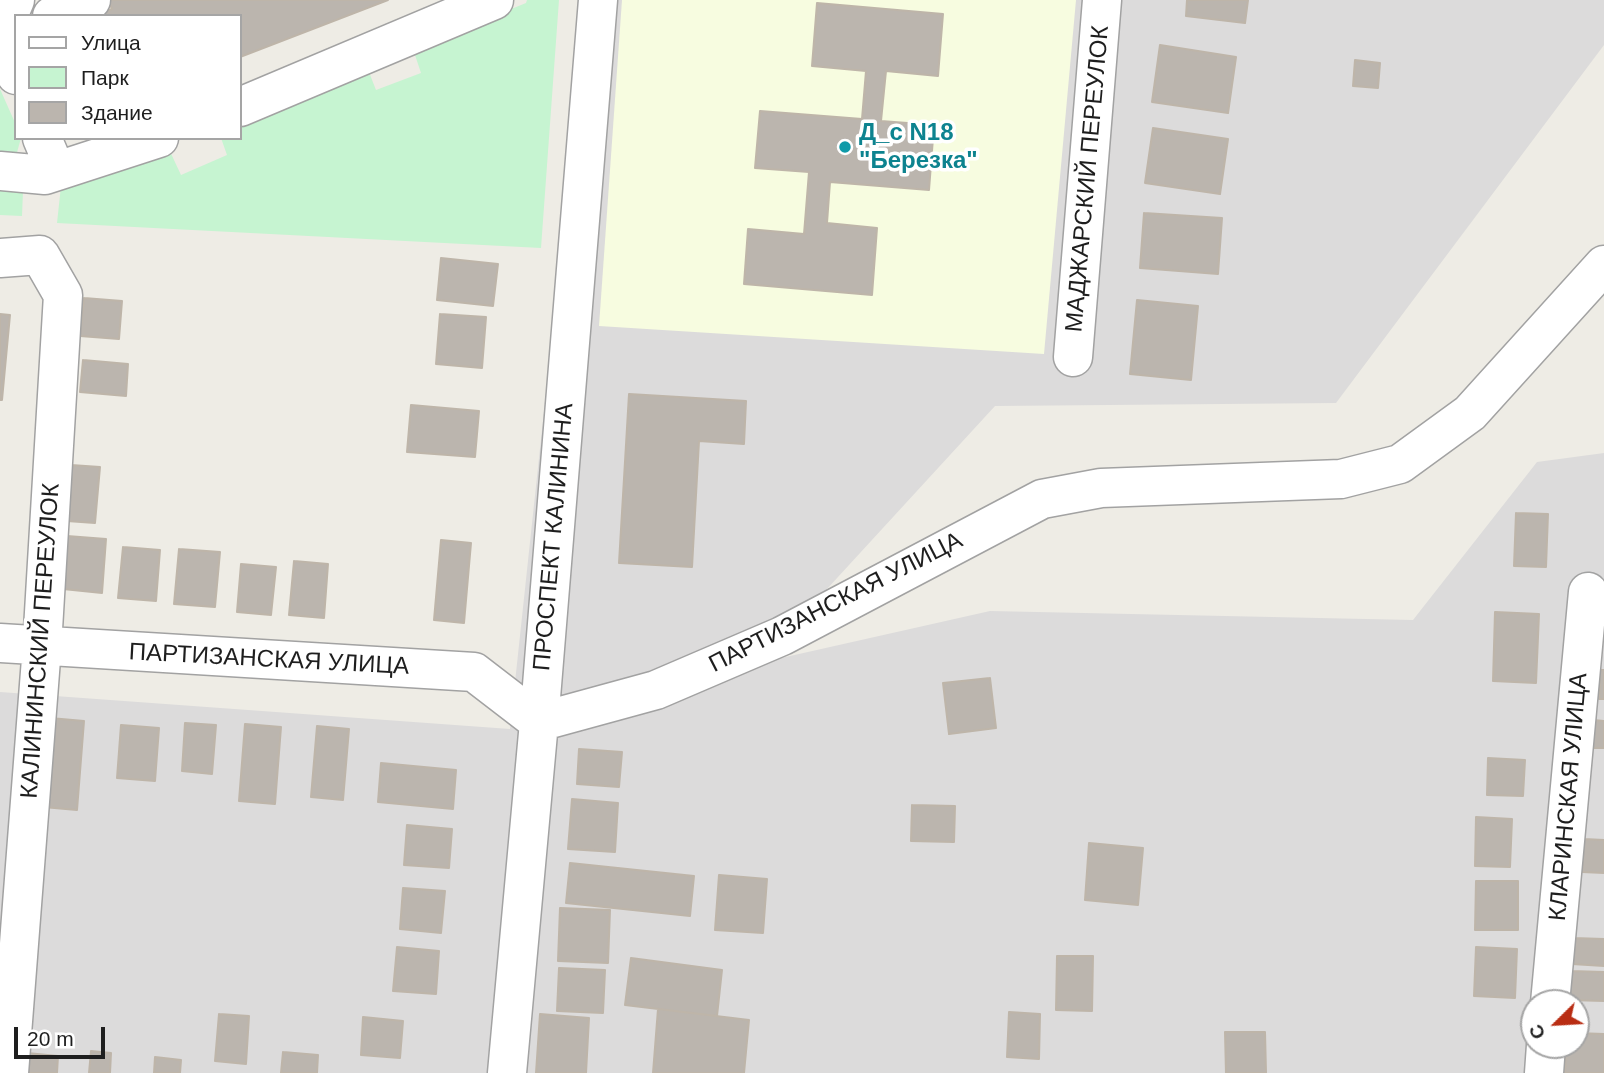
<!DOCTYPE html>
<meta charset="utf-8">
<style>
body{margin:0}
#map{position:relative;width:1604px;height:1073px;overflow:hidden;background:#eeece5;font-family:Helvetica,sans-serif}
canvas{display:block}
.legend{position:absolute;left:14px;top:14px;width:228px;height:126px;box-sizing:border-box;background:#fff;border:2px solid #a5a5a5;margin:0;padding:9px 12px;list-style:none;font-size:21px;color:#1e1e1e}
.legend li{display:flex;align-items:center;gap:14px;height:35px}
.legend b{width:35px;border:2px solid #a5a5a5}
.north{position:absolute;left:1520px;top:989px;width:70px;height:70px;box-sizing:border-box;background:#fff;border:2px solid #a5a5a5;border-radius:50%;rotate:246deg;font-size:19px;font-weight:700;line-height:28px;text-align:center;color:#1e1e1e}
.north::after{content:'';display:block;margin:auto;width:24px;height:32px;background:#b92d13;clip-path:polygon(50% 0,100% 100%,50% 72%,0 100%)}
.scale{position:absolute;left:14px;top:1027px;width:91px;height:32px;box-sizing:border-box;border:4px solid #1e1e1e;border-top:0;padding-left:9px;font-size:21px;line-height:24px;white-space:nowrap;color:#1e1e1e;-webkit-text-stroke:5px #fff;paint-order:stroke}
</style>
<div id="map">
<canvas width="1604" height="1073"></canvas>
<ul class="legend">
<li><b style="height:9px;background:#fff"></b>Улица</li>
<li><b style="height:19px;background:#c6f4d1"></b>Парк</li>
<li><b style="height:19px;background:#bbb5ae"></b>Здание</li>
</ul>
<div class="north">С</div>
<div class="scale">20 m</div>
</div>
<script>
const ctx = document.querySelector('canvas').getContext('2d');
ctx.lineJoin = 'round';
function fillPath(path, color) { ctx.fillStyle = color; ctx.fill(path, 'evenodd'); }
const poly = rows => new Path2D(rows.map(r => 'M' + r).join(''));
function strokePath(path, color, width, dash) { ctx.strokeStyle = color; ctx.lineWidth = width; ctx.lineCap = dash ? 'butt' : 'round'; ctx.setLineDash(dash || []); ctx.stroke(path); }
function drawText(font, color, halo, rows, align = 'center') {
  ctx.font = font + ' Helvetica,sans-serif'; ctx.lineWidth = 7; ctx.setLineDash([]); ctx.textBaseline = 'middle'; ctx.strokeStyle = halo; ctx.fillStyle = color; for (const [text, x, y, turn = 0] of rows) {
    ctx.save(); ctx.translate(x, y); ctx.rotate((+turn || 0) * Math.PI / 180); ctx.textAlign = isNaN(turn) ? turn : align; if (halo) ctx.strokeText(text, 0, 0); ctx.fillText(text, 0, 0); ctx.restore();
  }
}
const residential = poly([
 [588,0,1604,0,1604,45,1336,403,995,406,759,663,990,611,1413,620,1537,462,1604,453,1604,1073,0,1073,0,692,510,729],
 [1534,1003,1576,1003,1576,1045,1534,1045]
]);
const education = poly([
 [622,0,1076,0,1044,354,599,326]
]);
const park = poly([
 [527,0,559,0,541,248,57,223,61,186,167,145,181,175,227,155,221,138,240,138,240,118,367,67,376,90,421,73,413,49,526,3],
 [0,89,16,125,16,138,21,138,16,156,0,162],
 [0,189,23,191,22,216,0,215]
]);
const building = poly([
 [108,0,388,0,240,57,240,16,94,16,112,9,108,0],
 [1187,0,1248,0,1245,23,1186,16,1187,0],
 [817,3,943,14,938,76,886,71,881,121,934,125,929,190,830,182,827,223,877,228,872,295,744,284,748,229,804,234,809,172,755,168,760,111,862,119,866,71,812,66,817,3],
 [1160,45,1236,57,1228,113,1152,102,1160,45],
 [1355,60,1380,63,1378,88,1353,86,1355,60],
 [1153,128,1228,139,1220,194,1145,183,1153,128],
 [1144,213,1222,218,1218,274,1140,268,1144,213],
 [441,258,498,264,493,306,437,300,441,258],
 [84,298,122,301,119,339,80,336,84,298],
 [1137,300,1198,306,1191,380,1130,374,1137,300],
 [0,314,10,315,2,400,0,400,0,314],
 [440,314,486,317,482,368,436,364,440,314],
 [83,360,128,364,126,396,80,392,83,360],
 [629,394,746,401,744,444,699,441,692,567,619,563,629,394],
 [411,405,479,411,475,457,407,452,411,405],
 [71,465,100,467,95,523,67,521,71,465],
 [1516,513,1548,514,1546,567,1514,566,1516,513],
 [67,536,106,539,102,593,63,589,67,536],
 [441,540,471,543,464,623,434,620,441,540],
 [123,547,160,550,156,601,118,598,123,547],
 [179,549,220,552,215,607,174,604,179,549],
 [294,561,328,564,324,618,289,615,294,561],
 [241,564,276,567,271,615,237,612,241,564],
 [1495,612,1539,614,1536,683,1493,681,1495,612],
 [1600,670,1604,670,1604,699,1599,699,1600,670],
 [990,678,996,728,949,734,943,683,990,678],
 [50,718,84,721,77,810,43,807,50,718],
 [1593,720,1604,721,1604,748,1592,748,1593,720],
 [185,723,216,725,212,774,182,771,185,723],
 [245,724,281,727,275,804,239,801,245,724],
 [121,725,159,728,155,781,117,778,121,725],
 [317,726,349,729,343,800,311,797,317,726],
 [579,749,622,752,619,787,577,784,579,749],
 [1488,758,1525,760,1523,796,1487,795,1488,758],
 [381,763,456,770,453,809,378,802,381,763],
 [572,799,618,803,615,852,568,849,572,799],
 [912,805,955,806,954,842,911,841,912,805],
 [1476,817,1512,819,1510,867,1475,866,1476,817],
 [407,825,452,829,449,868,404,865,407,825],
 [1584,839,1604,840,1604,873,1582,872,1584,839],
 [1089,843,1143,848,1138,905,1085,900,1089,843],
 [570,863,694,876,690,916,566,903,570,863],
 [719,875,767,879,763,933,715,930,719,875],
 [1476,881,1518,881,1518,930,1475,930,1476,881],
 [403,888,445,891,441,933,400,929,403,888],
 [560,908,610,910,608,963,558,961,560,908],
 [1573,938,1604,939,1604,966,1572,964,1573,938],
 [397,947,439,951,436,994,393,991,397,947],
 [1476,947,1517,949,1515,998,1474,996,1476,947],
 [1057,956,1093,956,1092,1011,1056,1010,1057,956],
 [631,958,722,970,717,1016,625,1005,631,958],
 [559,968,605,970,603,1013,557,1011,559,968],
 [1570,971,1604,972,1604,1001,1569,1000,1570,971],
 [658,1009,749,1020,744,1073,653,1073,658,1009],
 [1009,1012,1040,1014,1039,1059,1007,1057,1009,1012],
 [219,1014,249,1016,246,1064,215,1061,219,1014],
 [540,1014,589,1018,586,1073,536,1073,540,1014],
 [363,1017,403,1021,400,1058,361,1055,363,1017],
 [1225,1032,1265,1032,1266,1073,1226,1073,1225,1032],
 [1576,1033,1604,1034,1604,1073,1565,1073,1566,1045,1576,1045,1576,1033],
 [91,1051,111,1053,110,1073,89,1073,91,1051],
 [283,1052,318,1055,317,1073,281,1073,283,1052],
 [27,1053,58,1056,57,1073,25,1073,27,1053],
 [155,1057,181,1060,180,1073,154,1073,155,1057]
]);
const minor = poly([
 [52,16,91,0],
 [0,35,15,0],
 [0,38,16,75],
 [240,107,494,0],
 [42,138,56,171],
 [0,171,45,175,159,138],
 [0,258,40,255,63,295,42,646,9,1073],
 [1073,357,1102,0],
 [0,643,474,672,539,722,656,690,782,636,1042,499,1101,488,1341,479,1400,464,1470,413,1604,265],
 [1550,1003,1588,592],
 [507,1073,539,722,598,0],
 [1544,1073,1546,1045]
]);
const markers = [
 [845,147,7,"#0f9aa8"]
];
const cultureNames = [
 ["Д_с N18",859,133],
 ["\"Березка\"",859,161]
];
const streetNames = [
 ["МАДЖАРСКИЙ ПЕРЕУЛОК",1088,179,-85],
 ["ПРОСПЕКТ КАЛИНИНА",554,537,-85],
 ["ПАРТИЗАНСКАЯ УЛИЦА",836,603,-27],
 ["КАЛИНИНСКИЙ ПЕРЕУЛОК",41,641,-86],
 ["ПАРТИЗАНСКАЯ УЛИЦА",269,660,3],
 ["КЛАРИНСКАЯ УЛИЦА",1569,797,-85]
];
fillPath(residential, '#dcdbdb');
fillPath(education, '#f7fce0');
fillPath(park, '#c6f4d1');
fillPath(building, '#bbb5ae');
strokePath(building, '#beb5a9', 2);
strokePath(minor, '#a2a2a2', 41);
strokePath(minor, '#fff', 38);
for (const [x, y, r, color] of markers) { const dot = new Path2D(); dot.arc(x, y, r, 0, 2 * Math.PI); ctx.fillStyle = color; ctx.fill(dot); strokePath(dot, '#fff', 2.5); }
drawText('bold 24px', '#0d838f', '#fff', cultureNames, 'left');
drawText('24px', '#1e1e1e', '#fff', streetNames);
</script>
